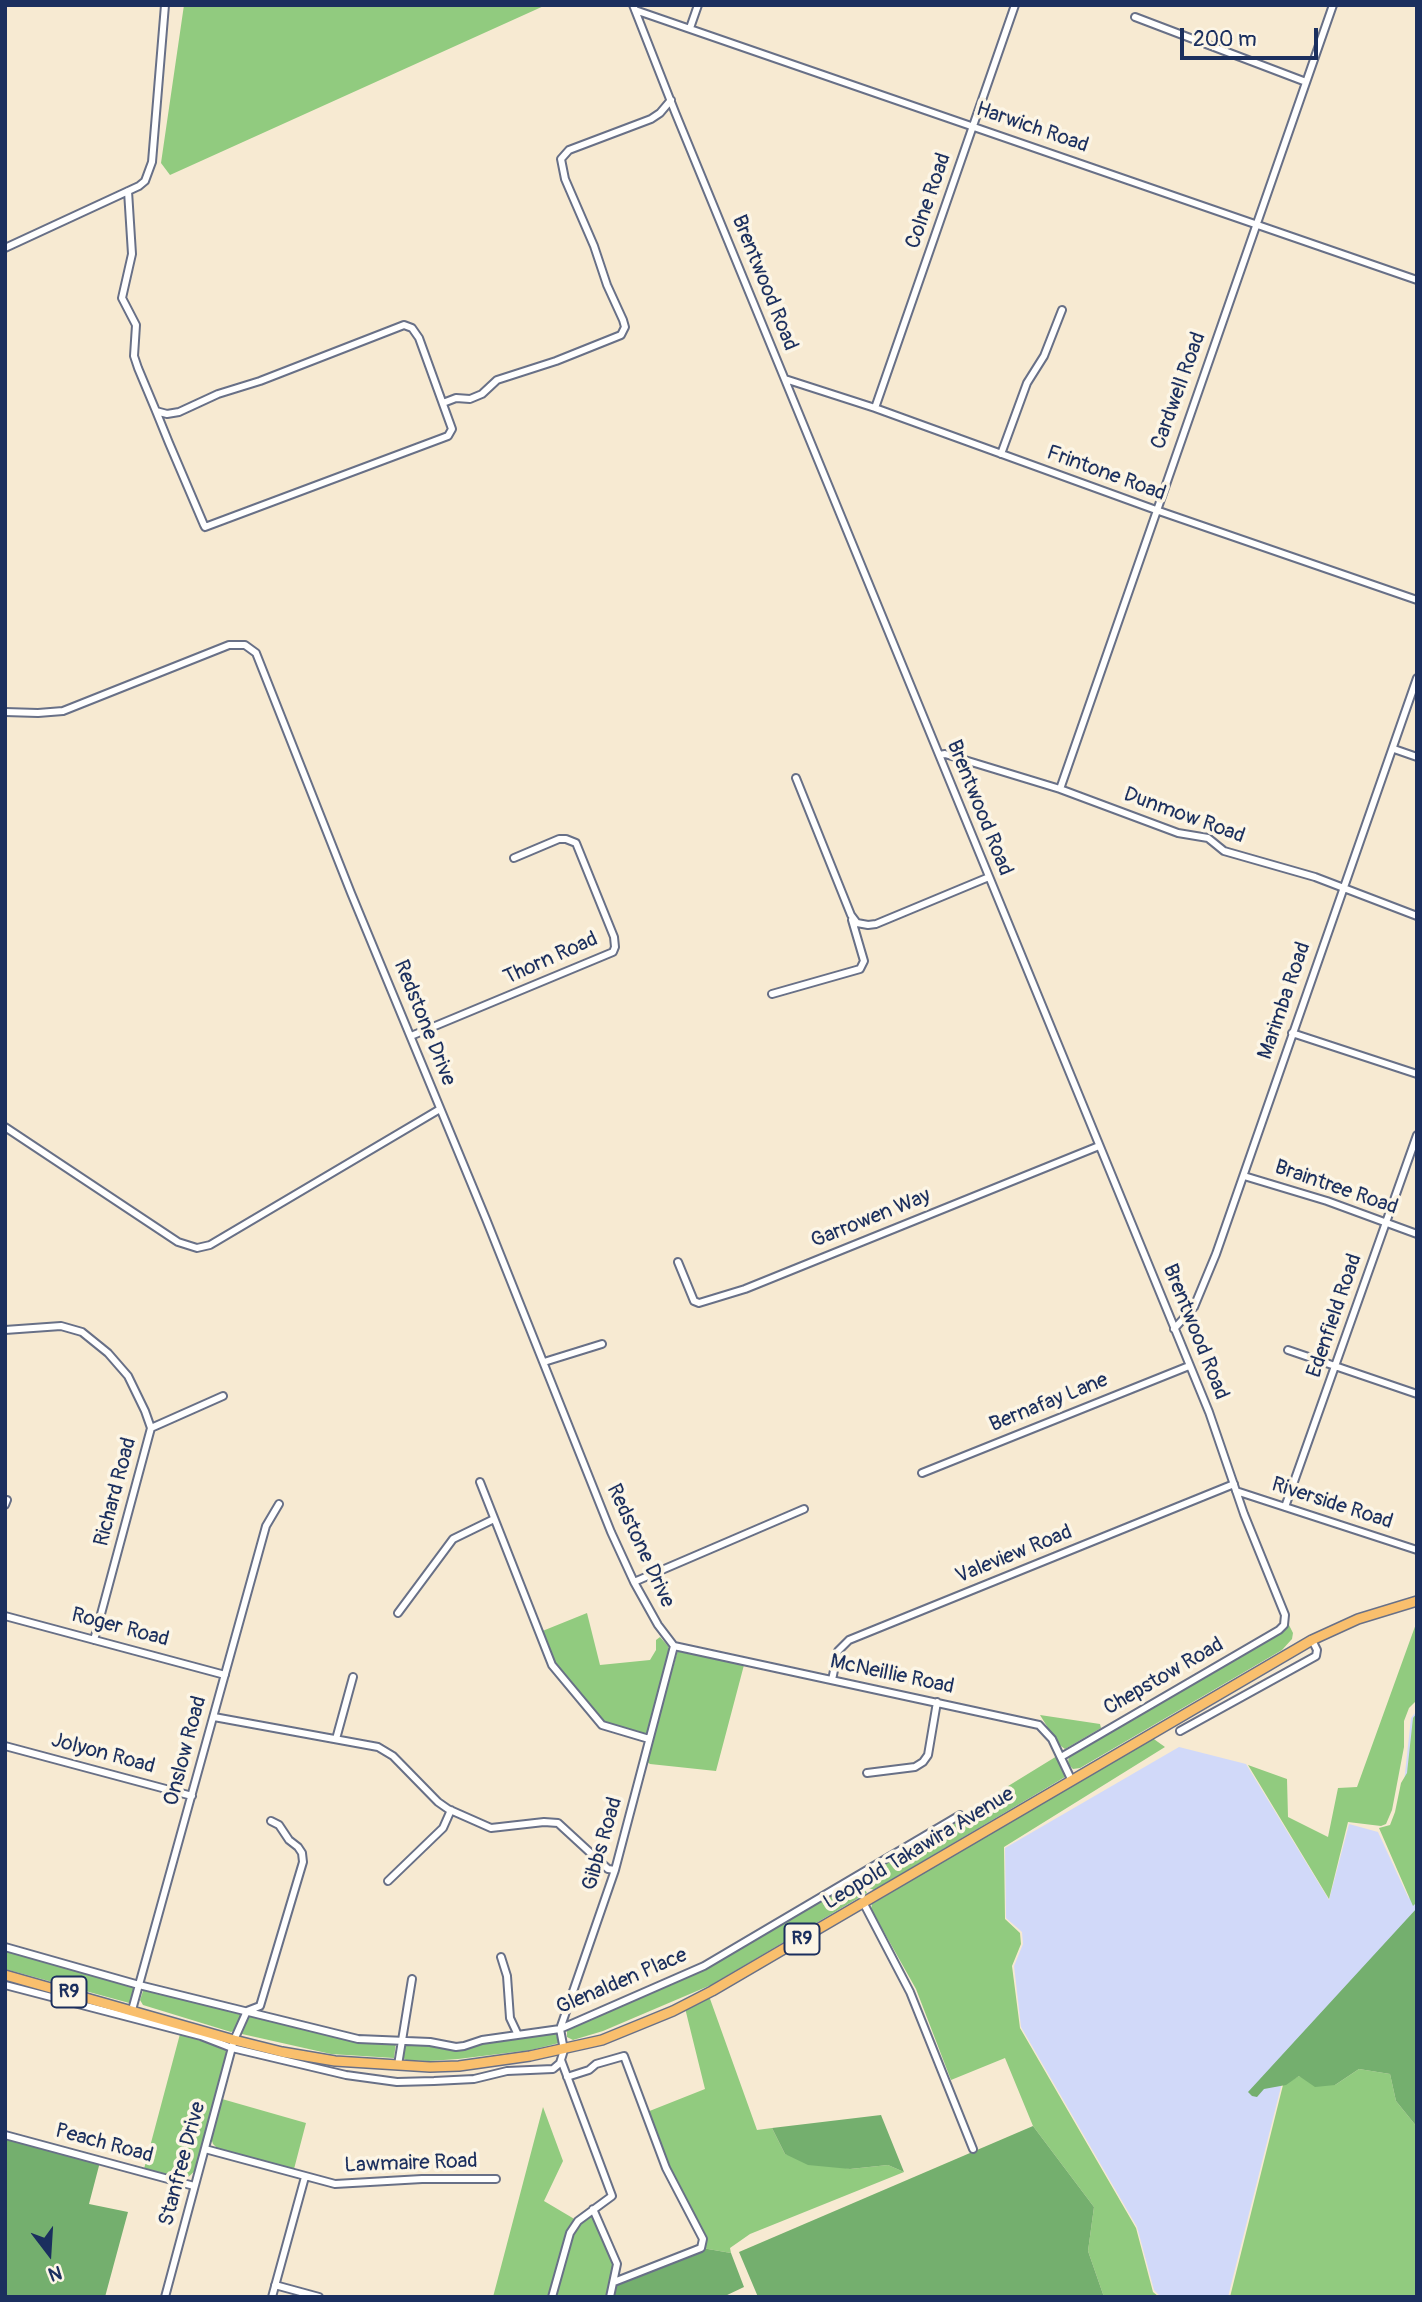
<!DOCTYPE html>
<style>
body{margin:0}
#map{position:relative;width:1422px;height:2302px;overflow:hidden;background:#f7ead2;font-family:Pangolin,sans-serif}
canvas{display:block}
.frame{position:absolute;inset:0;border:7px solid #1b2f5e;pointer-events:none}
.north{position:absolute;left:14px;top:2218px;width:70px;height:70px;-webkit-text-stroke:5px #fcf5e5;paint-order:stroke;rotate:163deg;font-size:19px;font-weight:700;line-height:28px;text-align:center;color:#1b2f5e}
.north::after{content:'';display:block;margin:auto;width:24px;height:32px;background:#1b2f5e;clip-path:polygon(50% 0,100% 100%,50% 72%,0 100%)}
.scale{position:absolute;left:1180px;top:28px;width:138px;height:32px;box-sizing:border-box;border:4px solid #1b2f5e;border-top:0;padding-left:9px;font-size:21px;line-height:24px;white-space:nowrap;color:#1b2f5e;-webkit-text-stroke:5px #fcf5e5;paint-order:stroke}
</style>
<div id="map">
<canvas width="1422" height="2302"></canvas>
<div class="frame"></div>
<div class="north">N</div>
<div class="scale">200 m</div>
</div>
<script>
const ctx = document.querySelector('canvas').getContext('2d');
ctx.lineJoin = 'round';
function fillPath(path, color) { ctx.fillStyle = color; ctx.fill(path, 'evenodd'); }
const poly = rows => new Path2D(rows.map(r => 'M' + r).join(''));
function strokePath(path, color, width, dash) { ctx.strokeStyle = color; ctx.lineWidth = width; ctx.lineCap = dash ? 'butt' : 'round'; ctx.setLineDash(dash || []); ctx.stroke(path); }
function drawText(font, color, halo, rows, align = 'center') {
  ctx.font = font + ' Pangolin,sans-serif'; ctx.lineWidth = 7; ctx.setLineDash([]); ctx.textBaseline = 'middle'; ctx.strokeStyle = halo; ctx.fillStyle = color; for (const [text, x, y, turn = 0] of rows) {
    ctx.save(); ctx.translate(x, y); ctx.rotate((+turn || 0) * Math.PI / 180); ctx.textAlign = isNaN(turn) ? turn : align; if (halo) ctx.strokeText(text, 0, 0); ctx.fillText(text, 0, 0); ctx.restore();
  }
}
const built = poly([
 [1417,1711,1417,2031,1283,2079,1228,2297,1161,2297,1154,2290,1137,2227,1021,2027,1014,1966,1023,1944,1022,1932,1006,1918,1005,1848,1179,1747,1246,1764,1329,1900,1349,1824,1378,1832,1409,1899,1402,1801,1411,1718]
]);
const green = poly([
 [184,5,546,5,170,175,161,163],
 [587,1613,600,1665,650,1660,656,1650,656,1640,660,1637,668,1646,670,1652,648,1733,644,1735,606,1726,599,1720,551,1656,540,1632],
 [1287,1621,1293,1633,1292,1639,1282,1650,1080,1768,1073,1769,1068,1764,1069,1753,1281,1631],
 [1417,1621,1417,1700,1409,1708,1404,1721,1404,1747,1392,1810,1386,1824,1381,1826,1348,1822,1329,1899,1248,1765,1287,1779,1288,1817,1328,1837,1338,1788,1357,1787],
 [678,1650,744,1665,716,1771,650,1764,646,1761],
 [1417,1713,1417,1902,1413,1906,1379,1828,1390,1825,1395,1812,1401,1783,1407,1773,1413,1718],
 [1040,1715,1100,1724,1101,1728,1065,1749,1058,1744],
 [1151,1737,1165,1747,1004,1847,1005,1919,1020,1933,1021,1944,1012,1966,1020,2028,1136,2228,1153,2292,1159,2297,1104,2297,1088,2251,1094,2207,1033,2126,1005,2058,951,2080,916,1989,871,1909,872,1904],
 [1057,1756,1066,1772,1065,1777,874,1890,869,1888,864,1880,865,1874],
 [856,1880,860,1881,867,1893,711,1985,603,2031,573,2040,567,2037,567,2028,705,1967],
 [5,1949,138,1986,133,2004,5,1969],
 [144,1988,243,2012,236,2030,231,2032,143,2005,140,2000],
 [709,1996,757,2130,772,2128,785,2154,850,2169,888,2165,904,2172,750,2234,730,2248,731,2253,702,2248,706,2243,705,2238,668,2167,647,2112,705,2089,685,2008],
 [250,2013,357,2040,396,2042,394,2058,331,2054,242,2034,241,2029],
 [555,2032,559,2043,531,2050,458,2059,429,2061,406,2060,403,2058,405,2042,473,2044],
 [180,2034,226,2049,228,2053,196,2170,186,2179,144,2169],
 [1359,2069,1390,2074,1396,2101,1417,2127,1417,2297,1230,2297,1283,2085,1299,2076,1335,2085],
 [222,2099,306,2123,294,2169,217,2148,213,2144,211,2138],
 [543,2107,563,2161,544,2201,576,2220,550,2297,493,2297],
 [592,2212,615,2264,608,2297,554,2297,572,2234,579,2222]
]);
const forest = poly([
 [1417,1908,1417,2127,1396,2101,1390,2074,1359,2069,1335,2085,1315,2087,1299,2076,1286,2085,1264,2089,1257,2097,1252,2096,1248,2092],
 [881,2115,904,2172,888,2165,850,2169,808,2165,785,2154,772,2128],
 [1033,2126,1094,2207,1088,2251,1104,2297,758,2297,739,2252],
 [5,2137,100,2162,89,2204,128,2212,105,2297,5,2297],
 [702,2248,731,2253,744,2287,723,2297,613,2297,616,2284]
]);
const minor = poly([
 [633,5,675,112,1209,1412,1244,1514,1285,1615,1284,1625,1279,1630,1061,1757],
 [635,10,1417,280],
 [1135,17,1306,82],
 [690,28,698,5],
 [128,191,132,254,122,298,136,325,134,356,138,368,156,411,169,443,204,525,205,527,448,436,452,429,419,338,412,328,404,325,260,381,218,394,179,412,167,414,156,411],
 [5,248,139,186,145,181,152,162,165,5],
 [785,379,875,408,1156,510,1417,600],
 [443,403,456,398,470,399,482,394,497,380,556,361,621,335,625,327,623,320,607,285,594,246,565,179,561,159,569,150,651,119,660,113,671,100],
 [875,408,1015,5],
 [1001,454,1027,383,1044,356,1062,310],
 [5,712,38,713,63,711,229,645,245,645,256,653,351,893,486,1219,611,1532,634,1582,658,1625,674,1646],
 [1394,749,1417,757],
 [939,755,945,754,1060,789,1178,833,1208,838,1224,851,1315,877,1417,916],
 [796,778,851,915,857,923,868,925,876,924,989,877],
 [1060,789,1333,5],
 [772,994,860,969,864,961,852,920],
 [1292,1033,1417,1074],
 [411,1036,613,952,615,947,614,937,576,843,566,839,559,839,514,858],
 [5,1127,178,1242,197,1248,210,1245,440,1109],
 [1244,1176,1327,1201,1417,1234],
 [678,1262,694,1301,699,1303,745,1289,1099,1146],
 [1174,1329,1194,1307,1216,1254,1417,678],
 [5,1330,61,1326,82,1332,108,1353,128,1376,145,1411,151,1428],
 [1288,1350,1417,1394],
 [544,1362,602,1344],
 [922,1473,1189,1366],
 [480,1482,552,1665,602,1725,649,1739],
 [1236,1491,1417,1550],
 [5,1505,7,1500],
 [1285,1507,1417,1135],
 [634,1582,804,1509],
 [398,1613,453,1539,494,1519],
 [5,1616,225,1675],
 [94,1640,151,1428,223,1396],
 [674,1646,1039,1725,1052,1739,1071,1779],
 [832,1680,838,1651,849,1640,1234,1484],
 [214,1717,378,1747,393,1756,438,1802,448,1809,491,1828,544,1822,558,1823,608,1869,615,1870],
 [1180,1731,1316,1656,1317,1650,1312,1640],
 [336,1739,353,1677],
 [5,1746,192,1796],
 [867,1773,915,1767,923,1762,928,1755,937,1702],
 [388,1881,443,1828,451,1810],
 [864,1904,910,1992,973,2149],
 [5,1947,139,1985,358,2039,430,2042,456,2047,464,2046,482,2040,560,2029,704,1966,960,1815],
 [501,1957,507,1976,510,2018,518,2035],
 [5,1985,201,2036,232,2048,346,2075,397,2082,434,2081,474,2079,507,2071,553,2069,560,2063,564,2050,560,2029,615,1870,674,1646],
 [132,2010,266,1526,279,1504],
 [398,2065,412,1979],
 [567,2077,589,2070,596,2064,624,2056,666,2168,703,2239,701,2248,614,2282],
 [5,2135,194,2186],
 [205,2149,335,2184,422,2179,496,2179],
 [593,2209,617,2264,610,2297],
 [275,2285,319,2297],
 [165,2297,234,2040,247,2011,260,2006,303,1862,302,1853,298,1847,289,1840,279,1825,271,1821],
 [272,2297,305,2177],
 [552,2297,570,2233,578,2221,612,2196,561,2060]
]);
const highway = poly([
 [5,1975,234,2040,282,2052,335,2061,430,2067,459,2066,530,2056,602,2040,673,2011,712,1991,1312,1640,1358,1619,1417,1601]
]);
const shields = [
 [802,1939,35],
 [69,1992,35]
];
const shieldNames = [
 ["R9",802,1939],
 ["R9",69,1992]
];
const streetNames = [
 ["Harwich Road",1032,128,19],
 ["Colne Road",929,201,-71],
 ["Brentwood Road",764,283,68],
 ["Cardwell Road",1179,391,-70],
 ["Frintone Road",1106,474,20],
 ["Brentwood Road",979,808,68],
 ["Dunmow Road",1184,816,20],
 ["Thorn Road",551,959,-24],
 ["Marimba Road",1285,1001,-71],
 ["Redstone Drive",424,1023,68],
 ["Braintree Road",1336,1188,19],
 ["Garrowen Way",871,1219,-22],
 ["Edenfield Road",1335,1316,-71],
 ["Brentwood Road",1195,1332,68],
 ["Bernafay Lane",1049,1403,-22],
 ["Richard Road",116,1492,-75],
 ["Riverside Road",1332,1504,18],
 ["Redstone Drive",640,1546,65],
 ["Valeview Road",1014,1555,-22],
 ["Roger Road",120,1628,15],
 ["McNeillie Road",892,1675,12],
 ["Chepstow Road",1164,1677,-30],
 ["Onslow Road",186,1751,-75],
 ["Jolyon Road",103,1754,15],
 ["Gibbs Road",603,1844,-74],
 ["Leopold Takawira Avenue",919,1849,-31],
 ["Glenalden Place",622,1982,-23],
 ["Peach Road",104,2144,15],
 ["Stanfree Drive",183,2164,-75],
 ["Lawmaire Road",411,2164,-2]
];
fillPath(built, '#d1d9f9');
fillPath(green, '#91cb7f');
fillPath(forest, '#74af6e');
strokePath(minor, '#687087', 10);
strokePath(highway, '#687087', 12);
strokePath(minor, '#fff', 6);
strokePath(highway, '#f9bf6d', 9);
for (const [x, y, w] of shields) { const box = new Path2D(); box.roundRect(x - w / 2, y - 15.5, w, 31, 5); ctx.fillStyle = '#fcf5e5'; ctx.fill(box); strokePath(box, '#1b2f5e', 2); }
drawText('bold 19px', '#1b2f5e', null, shieldNames);
drawText('21px', '#1b2f5e', '#fcf5e5', streetNames);
</script>
